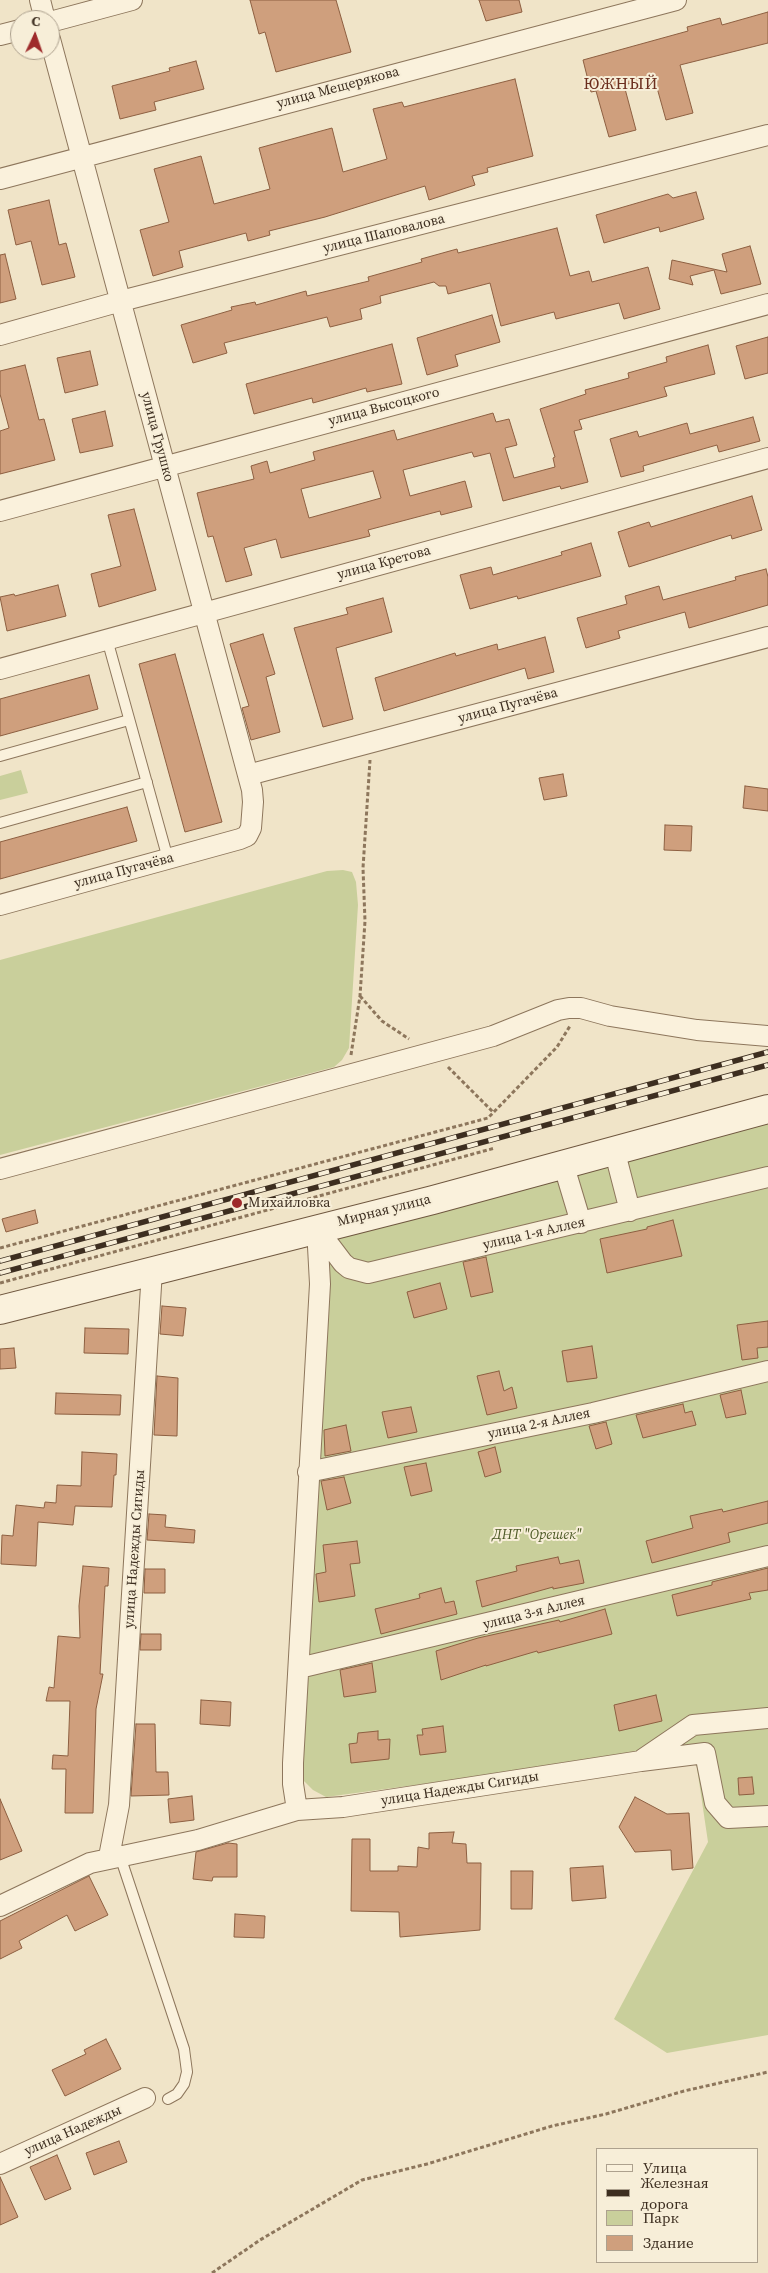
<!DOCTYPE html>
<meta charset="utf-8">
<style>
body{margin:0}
#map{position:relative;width:768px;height:2273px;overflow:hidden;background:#f0e4c8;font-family:"Source Serif 4",serif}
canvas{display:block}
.legend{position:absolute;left:596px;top:2148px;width:162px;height:115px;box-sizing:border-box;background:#f7eed8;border:1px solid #ada18e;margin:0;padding:6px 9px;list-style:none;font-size:15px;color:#3d2e20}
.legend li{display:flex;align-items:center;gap:10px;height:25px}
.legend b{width:25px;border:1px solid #ada18e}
.north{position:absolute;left:10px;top:10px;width:50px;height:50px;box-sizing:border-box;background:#f7eed8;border:1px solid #ada18e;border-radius:50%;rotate:3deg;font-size:14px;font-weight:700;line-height:20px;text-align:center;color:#3d2e20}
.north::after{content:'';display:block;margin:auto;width:18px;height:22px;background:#9e2a2b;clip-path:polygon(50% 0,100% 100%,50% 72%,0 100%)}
</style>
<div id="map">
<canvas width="768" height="2273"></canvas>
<ul class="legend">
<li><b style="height:6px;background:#faf1dc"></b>Улица</li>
<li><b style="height:6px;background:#3d2e20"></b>Железная дорога</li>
<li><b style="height:14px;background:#c9cf9b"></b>Парк</li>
<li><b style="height:14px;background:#cf9f7d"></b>Здание</li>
</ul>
<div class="north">С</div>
</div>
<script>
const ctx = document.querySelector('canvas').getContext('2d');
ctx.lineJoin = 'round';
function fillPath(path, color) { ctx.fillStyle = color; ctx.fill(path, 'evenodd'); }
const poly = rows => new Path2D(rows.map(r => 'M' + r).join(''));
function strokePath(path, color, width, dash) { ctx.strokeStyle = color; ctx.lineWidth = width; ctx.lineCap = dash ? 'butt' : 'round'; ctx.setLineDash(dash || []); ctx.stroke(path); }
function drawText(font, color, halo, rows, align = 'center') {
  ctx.font = font + ' "Source Serif 4",serif'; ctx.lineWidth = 4; ctx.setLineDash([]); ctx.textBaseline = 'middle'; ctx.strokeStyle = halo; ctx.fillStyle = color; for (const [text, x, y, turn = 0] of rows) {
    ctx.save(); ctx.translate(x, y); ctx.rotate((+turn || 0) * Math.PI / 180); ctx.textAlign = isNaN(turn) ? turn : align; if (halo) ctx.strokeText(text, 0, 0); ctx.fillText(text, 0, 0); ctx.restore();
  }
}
const green = poly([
 [21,770,28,793,0,800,0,776],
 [343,870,352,872,356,882,358,905,349,1048,342,1060,334,1067,0,1155,0,960,327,871],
 [768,1100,768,2035,667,2053,614,2019,708,1842,697,1768,691,1748,326,1797,313,1790,302,1779,318,1218]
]);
const building = poly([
 [250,0,336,0,351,52,276,72,265,32,259,34,250,0],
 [479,0,519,0,522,12,486,21,479,0],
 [768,12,768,43,680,65,693,113,666,120,654,77,624,85,636,130,609,137,596,91,591,92,583,60,688,31,687,27,720,18,722,25,768,12],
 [196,61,204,89,154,102,156,110,120,119,112,86,170,71,169,68,196,61],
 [515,79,533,156,487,168,488,172,472,176,475,185,429,200,425,186,325,217,269,231,270,235,248,241,246,233,179,251,183,267,153,276,140,230,169,222,154,169,201,156,214,204,270,189,259,148,332,128,343,172,387,159,373,109,402,102,404,107,515,79],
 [696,192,704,219,660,232,659,227,604,243,596,215,668,194,673,198,696,192],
 [49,200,59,245,66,243,75,277,42,285,31,241,16,245,8,210,49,200],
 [557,228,570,276,589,271,592,282,648,267,660,309,624,319,619,303,556,319,554,312,501,326,490,283,448,294,446,286,439,286,434,282,380,296,381,303,360,309,362,319,330,327,327,317,224,343,227,353,193,363,181,325,232,310,231,307,255,302,256,305,306,291,307,296,369,281,368,277,422,262,421,259,457,249,458,253,557,228],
 [750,246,761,284,721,294,714,270,690,276,693,285,669,279,672,260,727,272,722,254,750,246],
 [5,254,16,299,0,303,0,255,5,254],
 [492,315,500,342,455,355,458,366,427,375,417,338,492,315],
 [768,337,768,373,745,379,736,346,768,337],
 [392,344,402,384,367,392,366,388,313,403,312,398,254,414,246,384,392,344],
 [708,345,715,374,664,387,667,396,579,420,582,429,574,431,588,482,561,489,560,486,503,501,490,453,474,457,472,452,403,470,410,496,465,481,472,507,441,515,440,511,368,530,370,536,281,558,276,539,244,548,252,575,226,582,213,536,208,537,197,493,254,479,251,466,267,461,270,473,315,460,313,452,394,430,397,440,493,413,496,422,509,419,517,445,505,448,514,478,555,467,553,458,555,457,540,409,586,394,585,390,629,378,628,373,667,362,666,357,708,345],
 [373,471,381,498,309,518,301,489,373,471],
 [90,351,98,385,65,393,57,358,90,351],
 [25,365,39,420,44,419,55,460,0,474,0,431,9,428,0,394,0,371,25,365],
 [105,411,113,446,80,453,72,419,105,411],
 [753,417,760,441,719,452,717,445,643,466,644,471,621,477,610,439,637,431,639,437,687,423,690,434,753,417],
 [752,496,762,530,732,539,731,535,629,567,618,532,649,522,651,527,752,496],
 [134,509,156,590,99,607,91,574,121,566,108,515,134,509],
 [591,543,601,576,518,599,517,596,470,609,460,575,491,567,493,575,562,555,561,552,591,543],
 [766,569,768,577,768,605,689,628,685,612,618,631,620,638,586,648,577,618,627,604,625,596,659,586,663,600,736,580,735,577,766,569],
 [58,585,66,616,7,631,0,597,14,594,15,596,58,585],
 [383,598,392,632,336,648,353,719,323,727,294,628,348,614,346,608,383,598],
 [263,634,275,674,266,677,280,732,251,740,242,708,249,706,230,644,263,634],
 [545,637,554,672,528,679,525,668,384,711,375,678,455,653,456,656,497,644,498,650,545,637],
 [175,654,222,822,185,832,139,664,175,654],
 [89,675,98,709,0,736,0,699,89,675],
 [563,774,567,796,544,800,539,778,563,774],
 [745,786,768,789,768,811,743,808,745,786],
 [127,807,137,841,0,879,0,842,127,807],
 [665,825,692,826,691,851,664,850,665,825],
 [35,1210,38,1223,6,1232,2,1219,35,1210],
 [673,1220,682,1256,607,1273,600,1239,647,1229,647,1227,673,1220],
 [486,1257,493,1292,471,1297,463,1262,486,1257],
 [440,1283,447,1309,414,1318,407,1292,440,1283],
 [162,1306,186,1308,183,1336,160,1334,162,1306],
 [768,1321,768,1347,757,1348,758,1358,742,1360,737,1325,768,1321],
 [85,1328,129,1329,128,1354,84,1353,85,1328],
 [592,1346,597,1378,567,1382,562,1351,592,1346],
 [14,1348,16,1368,0,1369,0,1349,14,1348],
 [499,1371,504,1391,512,1387,517,1408,487,1415,477,1376,499,1371],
 [157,1376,178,1378,177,1436,154,1435,157,1376],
 [741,1390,746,1414,726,1418,720,1395,741,1390],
 [56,1393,121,1395,120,1415,55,1414,56,1393],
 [683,1404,685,1413,692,1411,696,1425,643,1438,636,1415,683,1404],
 [411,1407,417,1432,388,1438,382,1412,411,1407],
 [606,1422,612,1444,596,1449,589,1426,606,1422],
 [346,1425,351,1451,325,1456,324,1430,346,1425],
 [495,1447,501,1472,485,1477,478,1452,495,1447],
 [82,1452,117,1454,116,1475,114,1475,112,1507,75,1506,73,1525,38,1522,36,1566,1,1564,2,1535,13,1536,16,1505,44,1508,45,1502,56,1503,57,1485,81,1486,82,1452],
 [426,1463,432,1491,411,1496,404,1467,426,1463],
 [344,1477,351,1503,327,1510,321,1481,344,1477],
 [768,1501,768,1523,728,1533,730,1542,652,1563,646,1541,693,1528,690,1516,722,1509,723,1512,768,1501],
 [149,1514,166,1515,165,1527,195,1530,194,1543,147,1540,149,1514],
 [357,1541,360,1563,350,1564,355,1596,319,1602,316,1574,326,1572,323,1545,357,1541],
 [558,1557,560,1564,579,1560,584,1583,553,1589,553,1587,482,1607,476,1581,517,1571,516,1566,558,1557],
 [83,1566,109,1568,108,1586,105,1586,100,1674,103,1674,96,1709,93,1813,65,1813,66,1769,52,1769,53,1755,68,1756,70,1701,46,1701,49,1687,54,1688,58,1636,80,1638,79,1606,83,1566],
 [768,1568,768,1590,749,1593,751,1599,677,1616,672,1595,712,1585,712,1582,768,1568],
 [145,1569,165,1569,165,1593,144,1593,145,1569],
 [441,1588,445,1603,454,1601,457,1614,381,1634,375,1609,420,1598,419,1594,441,1588],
 [605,1609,612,1634,538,1653,537,1651,486,1666,486,1665,441,1680,436,1651,478,1638,559,1620,560,1622,605,1609],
 [141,1634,161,1634,161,1650,140,1650,141,1634],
 [372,1663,376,1692,344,1697,340,1670,372,1663],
 [656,1695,662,1721,619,1731,614,1705,656,1695],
 [201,1700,231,1702,230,1726,200,1724,201,1700],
 [136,1724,155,1724,156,1772,168,1772,169,1795,131,1796,136,1724],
 [443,1726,446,1752,420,1755,417,1735,423,1735,422,1729,443,1726],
 [378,1731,378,1740,390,1739,389,1759,351,1763,349,1744,357,1743,358,1733,378,1731],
 [752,1777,754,1794,739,1795,738,1778,752,1777],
 [192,1796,194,1820,170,1823,168,1799,192,1796],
 [635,1797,667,1814,689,1813,693,1868,672,1870,671,1850,635,1852,619,1827,635,1797],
 [0,1799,22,1851,0,1860,0,1799],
 [454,1832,452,1843,466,1844,467,1863,481,1863,480,1930,400,1937,399,1912,351,1911,352,1839,370,1839,370,1871,398,1871,398,1866,417,1867,418,1847,429,1849,429,1833,454,1832],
 [228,1843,237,1844,237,1877,213,1877,212,1881,193,1879,196,1852,228,1843],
 [603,1866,606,1898,572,1901,570,1868,603,1866],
 [511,1871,533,1871,532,1909,511,1909,511,1871],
 [89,1876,108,1915,75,1931,67,1915,19,1941,22,1948,0,1959,0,1921,89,1876],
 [235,1914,265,1916,264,1938,234,1937,235,1914],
 [106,2039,121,2069,65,2096,52,2070,86,2054,84,2050,106,2039],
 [119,2141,127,2162,94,2175,86,2153,119,2141],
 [57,2155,71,2189,45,2200,30,2167,57,2155],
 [0,2177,18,2217,0,2225,0,2177]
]);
const path = poly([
 [360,996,382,1021,409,1039],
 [351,1055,360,996,365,921,363,868,370,760],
 [448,1067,493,1112],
 [0,1248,488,1118,557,1047,570,1026],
 [0,1283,495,1148],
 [212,2273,260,2240,362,2180,427,2164,552,2126,606,2114,684,2091,768,2072]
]);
const lane = poly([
 [107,639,168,859],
 [0,756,129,720],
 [0,823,147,782],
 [120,1856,184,2049,187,2072,184,2084,177,2094,168,2099]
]);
const street = poly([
 [40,0,45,20],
 [50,22,132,0],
 [0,35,20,30],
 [0,179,676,0],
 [0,335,121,301,768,135],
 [0,511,768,304],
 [0,669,768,458],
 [248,775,768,637],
 [0,905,240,839,247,836,251,828,253,802,252,790,50,39],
 [614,1149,630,1211],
 [563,1163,581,1223],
 [0,1169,493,1036,558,1010,569,1008,581,1008,610,1016,697,1030,768,1036],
 [318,1230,343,1263,349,1268,368,1273,768,1177],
 [308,1472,593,1413,768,1371],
 [299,1668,768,1556],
 [643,1759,693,1725,768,1718],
 [297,1810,293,1784,293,1763,320,1284,317,1228],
 [109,1857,119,1805,152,1270],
 [0,1906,90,1863,198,1840,297,1810,343,1807,641,1761,705,1753,715,1803,728,1818,768,1816],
 [0,2164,145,2098]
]);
const secondary = poly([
 [0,1310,433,1200,768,1109]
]);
const rail = poly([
 [0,1261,768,1052],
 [0,1273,768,1065]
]);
const markers = [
 [237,1203,6,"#9e2a2b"]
];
const streetNames = [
 ["улица Мещерякова",338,88,-15],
 ["улица Шаповалова",384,234,-14],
 ["улица Высоцкого",384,407,-15],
 ["улица Грушко",157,437,75],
 ["улица Кретова",384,563,-15],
 ["улица Пугачёва",508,706,-15],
 ["улица Пугачёва",124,871,-15],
 ["Мирная улица",384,1211,-14],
 ["улица 1-я Аллея",534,1234,-13],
 ["улица 2-я Аллея",539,1424,-12],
 ["улица Надежды Сигиды",135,1549,-86],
 ["улица 3-я Аллея",534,1613,-14],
 ["улица Надежды Сигиды",460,1789,-9],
 ["улица Надежды",73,2131,-24]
];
const poiNames = [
 ["Михайловка",248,1203]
];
const parkNames = [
 ["ДНТ \"Орешек\"",537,1535]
];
const quarterNames = [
 ["ЮЖНЫЙ",621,85]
];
fillPath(green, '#c9cf9b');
fillPath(building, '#cf9f7d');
strokePath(building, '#8d5f41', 1);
strokePath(lane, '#8d765c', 12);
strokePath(street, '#8d765c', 22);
strokePath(secondary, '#6f573f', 30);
strokePath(path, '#8d765c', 3, [4, 2.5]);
strokePath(lane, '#faf1dc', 10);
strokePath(street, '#faf1dc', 20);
strokePath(secondary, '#faf1dc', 28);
strokePath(rail, '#3d2e20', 5.5);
strokePath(rail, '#f7eed8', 4, [11]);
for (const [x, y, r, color] of markers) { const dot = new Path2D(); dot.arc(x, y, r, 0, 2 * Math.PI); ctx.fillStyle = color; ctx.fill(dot); strokePath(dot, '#f7eed8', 2); }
drawText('14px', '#3d2e20', '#f7eed8', streetNames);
drawText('14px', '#3d2e20', '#f7eed8', poiNames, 'left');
drawText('italic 14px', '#4d5a26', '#f7eed8', parkNames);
ctx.letterSpacing = '1px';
drawText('16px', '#6b2e1e', '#f7eed8', quarterNames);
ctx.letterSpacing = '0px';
</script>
